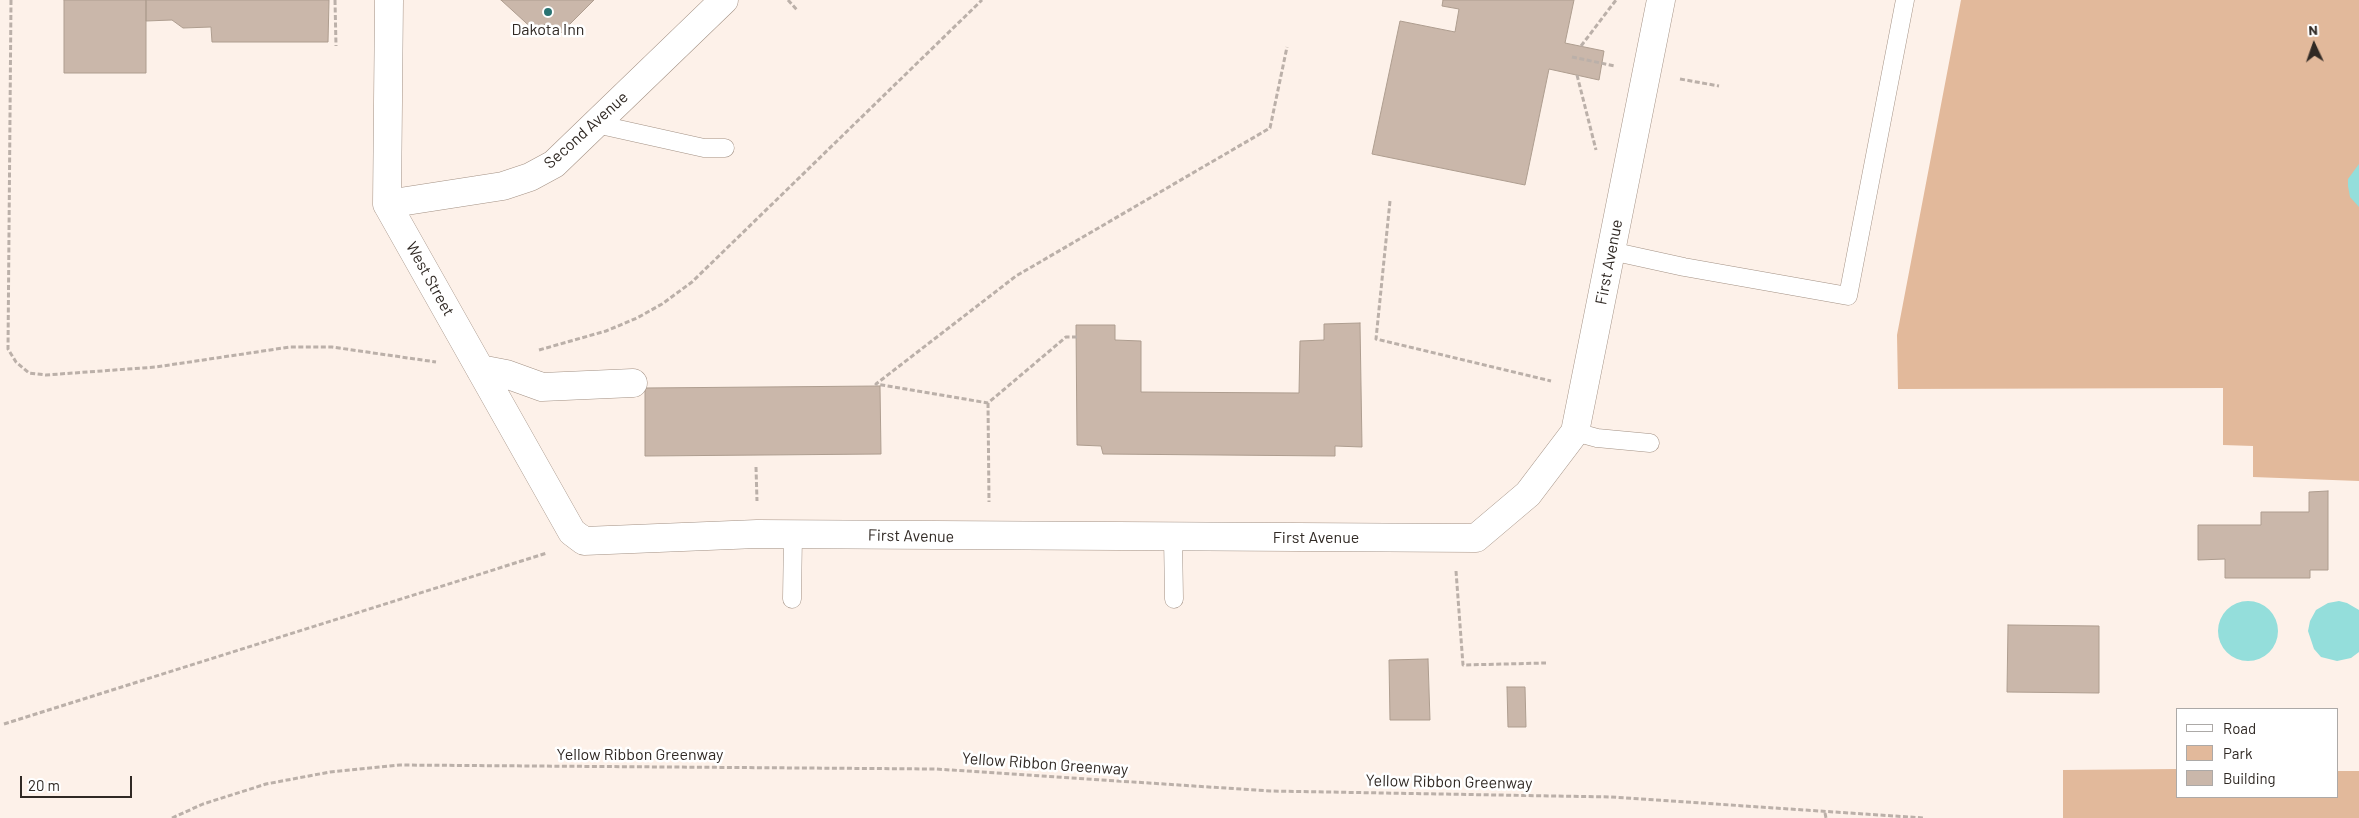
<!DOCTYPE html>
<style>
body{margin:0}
#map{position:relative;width:2359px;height:818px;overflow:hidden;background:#fdf1e9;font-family:Barlow,sans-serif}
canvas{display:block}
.legend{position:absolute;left:2176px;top:708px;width:162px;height:90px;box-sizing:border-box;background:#fff;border:1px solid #aca9a7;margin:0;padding:6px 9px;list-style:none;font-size:15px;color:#302924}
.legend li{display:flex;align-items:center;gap:10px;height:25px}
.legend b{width:25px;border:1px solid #aca9a7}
.north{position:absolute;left:2289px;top:20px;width:50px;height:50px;-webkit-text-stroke:4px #fff;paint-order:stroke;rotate:357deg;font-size:14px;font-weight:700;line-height:20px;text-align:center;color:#302924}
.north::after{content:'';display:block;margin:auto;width:18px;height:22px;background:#302924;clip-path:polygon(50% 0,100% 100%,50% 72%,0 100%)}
.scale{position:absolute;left:20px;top:776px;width:112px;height:22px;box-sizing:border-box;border:2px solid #302924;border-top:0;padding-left:6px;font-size:15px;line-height:18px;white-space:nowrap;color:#302924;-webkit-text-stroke:4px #fff;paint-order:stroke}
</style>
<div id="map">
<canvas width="2359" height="818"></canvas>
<ul class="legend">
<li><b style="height:6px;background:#fff"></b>Road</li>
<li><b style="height:14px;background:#e2b99b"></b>Park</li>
<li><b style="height:14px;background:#cab7aa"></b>Building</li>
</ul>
<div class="north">N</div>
<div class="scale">20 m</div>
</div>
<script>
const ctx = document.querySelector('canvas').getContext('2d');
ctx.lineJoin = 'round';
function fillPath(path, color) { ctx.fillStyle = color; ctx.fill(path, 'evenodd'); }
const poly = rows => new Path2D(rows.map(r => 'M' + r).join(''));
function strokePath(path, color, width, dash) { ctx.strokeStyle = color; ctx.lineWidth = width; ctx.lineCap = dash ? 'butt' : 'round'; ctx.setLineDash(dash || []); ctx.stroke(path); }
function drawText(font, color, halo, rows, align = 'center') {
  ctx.font = font + ' Barlow,sans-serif'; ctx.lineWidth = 5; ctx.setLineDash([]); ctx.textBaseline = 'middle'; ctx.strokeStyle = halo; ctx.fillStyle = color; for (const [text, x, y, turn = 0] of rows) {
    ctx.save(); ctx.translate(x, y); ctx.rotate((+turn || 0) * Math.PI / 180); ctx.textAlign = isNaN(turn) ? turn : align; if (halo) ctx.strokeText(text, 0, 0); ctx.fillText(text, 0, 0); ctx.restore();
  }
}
const green = poly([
 [1961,0,2359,0,2359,481,2253,477,2253,446,2223,445,2223,388,1898,389,1897,335],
 [2178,769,2178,797,2338,797,2338,771,2359,771,2359,818,2063,818,2063,770]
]);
const water = poly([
 [2359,164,2359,207,2350,197,2348,186,2348,179],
 [2339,601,2347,603,2359,610,2359,652,2351,658,2337,661,2321,657,2314,649,2308,631,2310,621,2316,610,2328,603],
 '2218 631a30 30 0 1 1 60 0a30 30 0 1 1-60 0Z'
]);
const building = poly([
 [64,0,146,0,146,73,64,73,64,0],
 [146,0,329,0,328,42,212,42,211,27,183,28,172,20,146,21,146,0],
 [501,0,594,0,557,37,545,24,536,32,501,0],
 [1443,0,1574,0,1565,43,1604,51,1599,80,1549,69,1525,185,1372,154,1400,21,1455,32,1459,9,1442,6,1443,0],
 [1360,323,1362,447,1335,446,1335,456,1103,454,1101,446,1077,445,1076,325,1115,325,1115,340,1141,341,1141,392,1299,393,1300,341,1324,340,1324,324,1360,323],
 [880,386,881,454,645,456,645,388,880,386],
 [2328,491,2328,570,2310,570,2310,578,2225,578,2225,559,2198,560,2198,525,2261,525,2261,512,2309,512,2309,492,2328,491],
 [2008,625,2099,626,2099,693,2007,692,2008,625],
 [1428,659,1430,720,1390,720,1389,660,1428,659],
 [1507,687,1525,687,1526,727,1508,727,1507,687]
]);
const path = poly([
 [11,0,8,349,16,362,29,373,46,375,156,367,290,347,332,347,436,362],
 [335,0,336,46],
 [788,0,797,10],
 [1581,46,1616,0],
 [1572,57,1615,66],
 [1577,75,1596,150],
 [1680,79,1719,86],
 [1390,201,1376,339,1551,381],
 [1077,337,1066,337,988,403,876,384,1016,276,1270,128,1287,47],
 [539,350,606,331,637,318,662,304,692,282,982,0],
 [988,403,989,502],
 [756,467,757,501],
 [1456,571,1463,665,1546,663],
 [4,724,547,553],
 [1825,813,1826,818],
 [172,818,203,804,266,784,330,772,400,765,936,769,1270,791,1611,797,1924,818]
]);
const lane = poly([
 [596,124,704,148,725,148],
 [1611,251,1684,267,1848,296,1905,0],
 [1575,432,1597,438,1650,443],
 [1173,537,1174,599],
 [792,599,793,535]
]);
const street = poly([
 [389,0,387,204,572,532,584,541,757,534,1476,538,1528,494,1575,432,1661,0],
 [387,204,503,186,530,177,554,164,724,0],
 [480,369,506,374,542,387,633,383]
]);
const markers = [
 [548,12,5,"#297372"]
];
const poiNames = [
 ["Dakota Inn",548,30]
];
const streetNames = [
 ["Second Avenue",586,130,-42],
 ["First Avenue",1609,262,-79],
 ["West Street",430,279,61],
 ["First Avenue",911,536,1],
 ["First Avenue",1316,538],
 ["Yellow Ribbon Greenway",640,755],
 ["Yellow Ribbon Greenway",1045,764,4],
 ["Yellow Ribbon Greenway",1449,782,1]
];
fillPath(green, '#e2b99b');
fillPath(water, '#94dedb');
fillPath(building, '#cab7aa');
strokePath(building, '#ae9d8f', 1);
strokePath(lane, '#a39184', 19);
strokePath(street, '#a39184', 29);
strokePath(path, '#bbb0a9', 3, [5, 2.5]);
strokePath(lane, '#fff', 18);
strokePath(street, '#fff', 28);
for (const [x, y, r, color] of markers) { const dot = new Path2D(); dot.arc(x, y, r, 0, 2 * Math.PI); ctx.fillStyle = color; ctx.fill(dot); strokePath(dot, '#fff', 2); }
drawText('16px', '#302924', '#fff', poiNames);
drawText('16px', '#302924', '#fff', streetNames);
</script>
